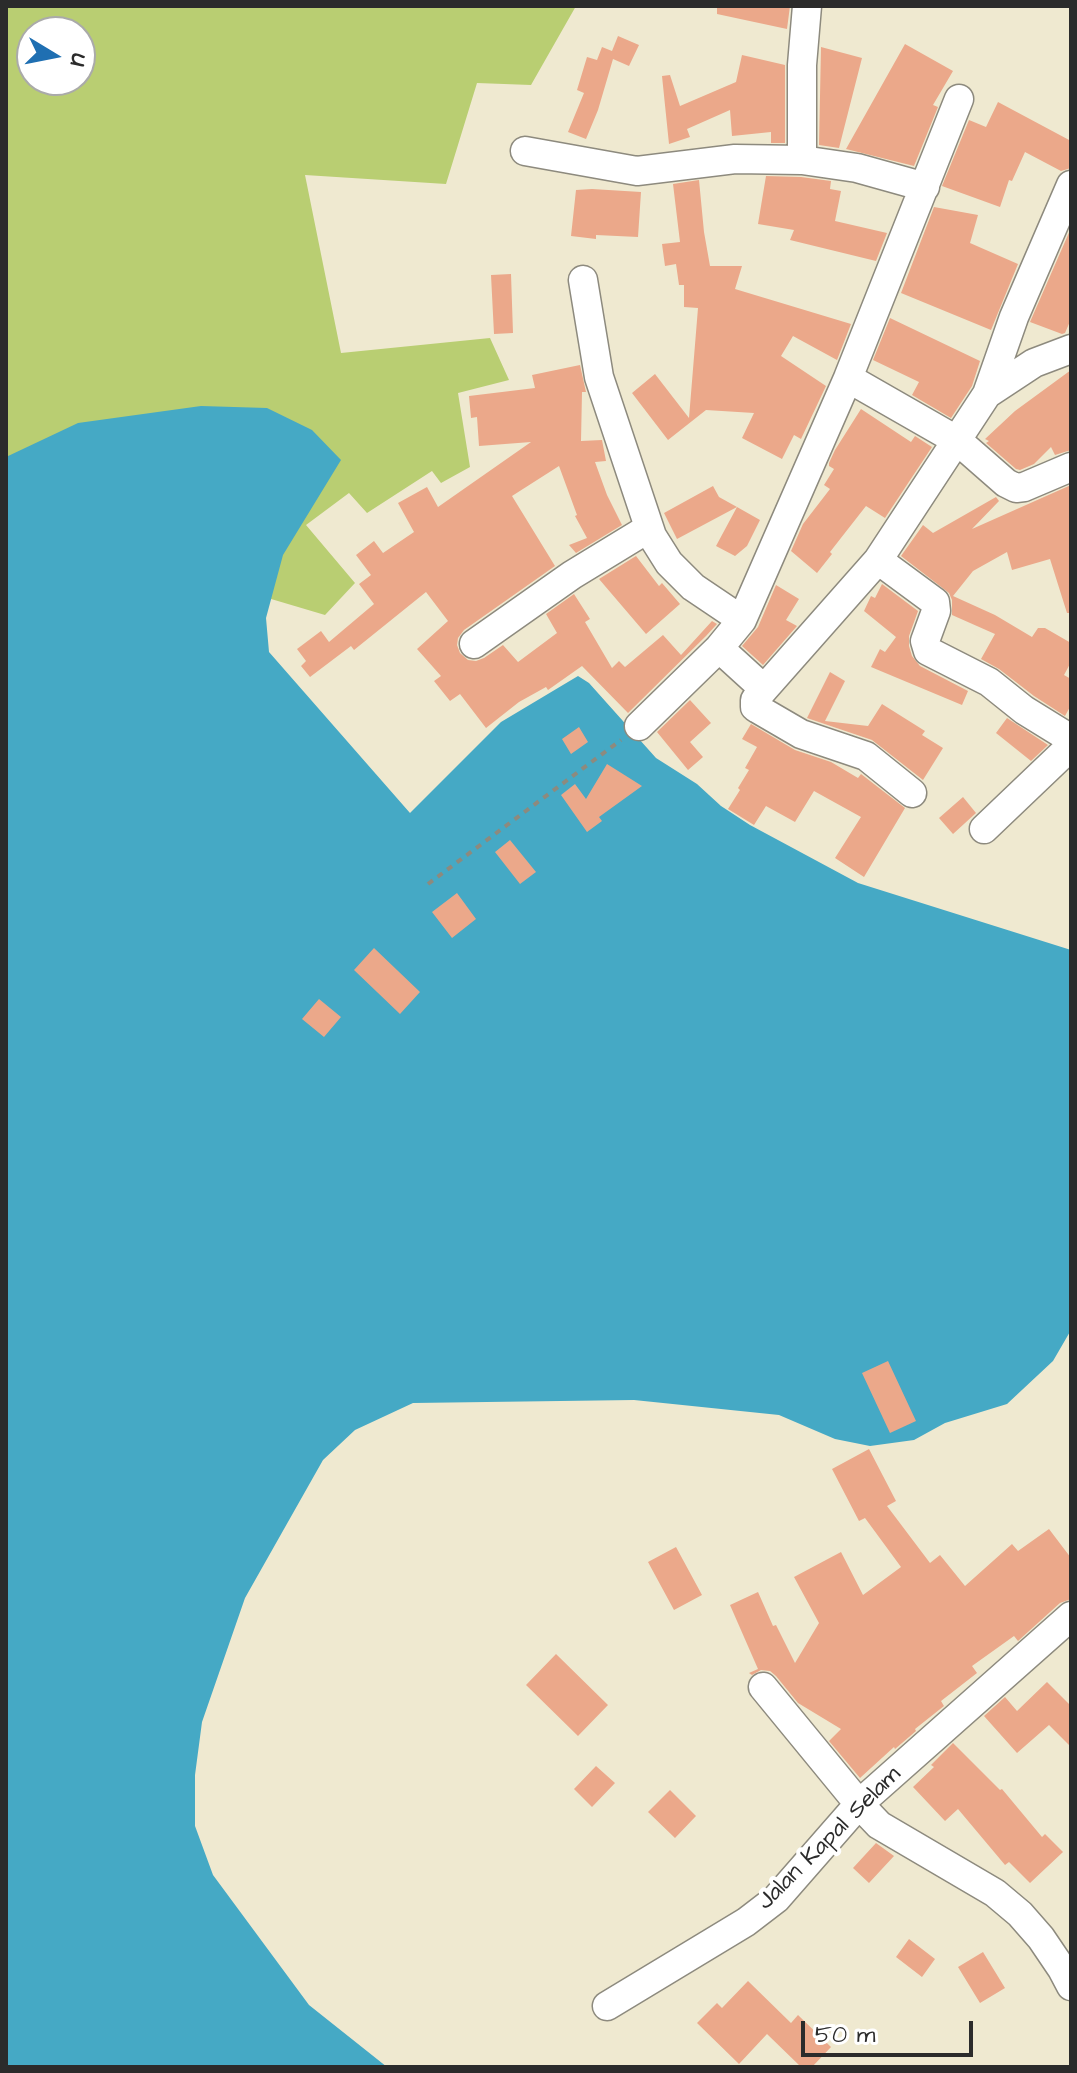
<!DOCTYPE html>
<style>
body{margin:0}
#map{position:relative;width:1077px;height:2073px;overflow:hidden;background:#efe9d0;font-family:"Architects Daughter",sans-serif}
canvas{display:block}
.frame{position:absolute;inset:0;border:8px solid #2b2b2b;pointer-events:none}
.north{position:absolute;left:16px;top:16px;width:80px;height:80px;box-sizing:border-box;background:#fff;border:2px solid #aaa;border-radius:50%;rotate:100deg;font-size:22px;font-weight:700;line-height:32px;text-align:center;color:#2b2b2b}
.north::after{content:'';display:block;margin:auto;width:28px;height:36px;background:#1f6fb2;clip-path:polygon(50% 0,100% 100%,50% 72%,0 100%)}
.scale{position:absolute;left:801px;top:2021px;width:172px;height:36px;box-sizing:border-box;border:4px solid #2b2b2b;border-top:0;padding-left:10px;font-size:24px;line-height:28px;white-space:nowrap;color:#2b2b2b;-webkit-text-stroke:6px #fff;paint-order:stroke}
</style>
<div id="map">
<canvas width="1077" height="2073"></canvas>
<div class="frame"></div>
<div class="north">U</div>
<div class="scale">50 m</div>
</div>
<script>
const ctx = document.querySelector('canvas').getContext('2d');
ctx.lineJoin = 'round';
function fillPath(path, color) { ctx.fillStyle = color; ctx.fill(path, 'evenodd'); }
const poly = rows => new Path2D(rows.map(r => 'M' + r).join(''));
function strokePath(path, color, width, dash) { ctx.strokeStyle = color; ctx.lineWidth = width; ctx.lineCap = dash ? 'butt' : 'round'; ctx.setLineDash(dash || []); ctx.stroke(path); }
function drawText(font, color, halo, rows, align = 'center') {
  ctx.font = font + ' "Architects Daughter",sans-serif'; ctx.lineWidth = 8; ctx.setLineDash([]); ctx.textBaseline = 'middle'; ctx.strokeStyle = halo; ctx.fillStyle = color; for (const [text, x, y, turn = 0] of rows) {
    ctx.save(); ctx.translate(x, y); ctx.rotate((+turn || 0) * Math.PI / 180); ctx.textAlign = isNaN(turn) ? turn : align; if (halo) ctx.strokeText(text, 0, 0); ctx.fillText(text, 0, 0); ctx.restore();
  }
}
const green = poly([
 [6,6,576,6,531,85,477,83,446,184,305,175,341,353,490,338,509,380,458,393,470,467,441,483,432,471,367,513,349,493,306,525,355,583,325,615,224,585,6,811],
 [32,32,80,32,80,80,32,80]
]);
const water = poly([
 [201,406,267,408,312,430,341,460,283,555,266,618,269,652,410,813,501,722,578,676,589,683,656,758,697,784,721,806,750,825,858,883,1071,950,1071,1330,1053,1361,1007,1404,945,1423,914,1440,870,1446,835,1439,779,1415,634,1400,413,1403,355,1430,323,1460,245,1598,202,1722,195,1775,195,1826,213,1875,309,2005,387,2067,6,2067,6,457,78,423]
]);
const building = poly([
 [717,6,790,6,787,29,717,14],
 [618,36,639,45,629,66,613,59,598,110,586,139,568,132,584,93,577,90,587,57,597,60,602,47,612,51],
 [905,44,953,71,933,105,938,107,914,166,846,149],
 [821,47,862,58,839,148,819,145],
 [742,55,785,65,785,143,771,143,771,132,732,136,730,110,687,129,690,137,669,144,662,76,670,75,680,106,736,82],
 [998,102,1071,141,1071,168,1061,171,1025,152,1012,181,1009,180,1000,207,942,186,969,120,986,127],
 [766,176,801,177,831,181,830,189,841,191,835,221,887,233,876,261,790,240,794,230,758,224],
 [699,180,704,232,710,266,742,266,735,289,851,324,837,360,793,336,781,356,826,386,801,439,794,435,782,459,742,438,754,413,706,410,668,440,632,393,655,374,689,418,698,308,684,307,684,285,679,285,676,264,665,266,662,244,680,242,673,184],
 [592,189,641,192,638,237,596,235,596,239,571,236,576,190],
 [934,207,978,215,970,243,1018,264,991,330,901,293],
 [1071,228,1071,319,1065,333,1062,334,1030,322],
 [511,274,513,333,494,334,491,275],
 [890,318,980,361,972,386,951,418,912,395,919,382,873,360],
 [580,365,586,392,582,392,581,441,602,440,606,461,595,462,607,495,622,525,576,553,569,545,587,538,575,516,577,515,559,466,512,496,555,566,464,630,458,638,457,645,460,653,468,660,476,661,484,658,503,645,518,662,557,633,546,614,574,594,590,619,585,622,612,668,619,661,625,667,663,635,681,655,712,621,717,624,706,636,628,713,582,666,548,690,546,687,519,702,486,728,460,694,450,701,434,681,441,676,417,649,448,621,426,592,354,650,351,646,310,677,301,666,306,661,297,649,321,631,329,642,374,604,359,584,371,575,356,555,374,541,383,553,414,532,398,503,427,487,438,507,531,442,479,446,477,417,471,418,469,396,535,388,532,375],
 [1071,370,1071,450,1055,455,1051,447,1034,464,1020,470,1016,469,986,443,989,441,985,439,1015,411],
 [861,409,911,442,915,436,932,447,885,518,866,506,830,552,832,554,817,573,791,551,803,524,830,489,824,485,834,469,829,466,829,463,835,450],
 [1071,485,1071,613,1067,613,1050,559,1012,570,1007,552,973,571,953,596,995,615,1032,637,1038,628,1045,628,1071,643,1071,662,1064,675,1071,679,1071,705,1065,716,1034,696,999,669,981,659,995,634,952,615,952,600,949,593,901,556,923,525,933,533,996,497,999,501,972,529],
 [713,486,719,497,737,507,677,539,664,513],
 [737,507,760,520,747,546,735,556,716,546],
 [636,556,659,586,662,583,680,604,646,634,599,579],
 [882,584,918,611,909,636,909,646,912,656,920,666,968,691,962,705,871,667,880,649,885,652,896,637,864,611,871,596,875,598],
 [776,585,799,599,786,620,797,626,763,665,742,646,758,627],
 [830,672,845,681,825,721,868,726,882,704,925,731,922,735,943,748,923,780,872,740,807,718],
 [690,700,711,723,690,742,703,757,688,770,657,732],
 [1007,718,1048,745,1031,761,996,733],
 [751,724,795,750,831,762,858,778,861,774,905,808,864,877,835,858,861,817,814,791,795,822,766,806,754,825,728,809,740,790,738,788,749,770,745,768,757,747,742,739],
 [579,727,588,742,571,754,562,739],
 [607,764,642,786,599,817,602,821,587,832,561,795,575,784,586,799],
 [963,797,976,813,953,834,939,818],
 [510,840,536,872,520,884,495,852],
 [457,893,476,919,452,938,432,912],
 [374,948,420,992,400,1014,354,970],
 [319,999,341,1017,324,1037,302,1019],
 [888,1361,916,1421,890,1433,862,1373],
 [869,1449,896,1501,887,1506,930,1563,940,1555,965,1586,1012,1544,1018,1551,1049,1529,1071,1558,1071,1599,1060,1603,1018,1641,1014,1636,972,1666,977,1673,941,1701,944,1706,915,1729,916,1731,895,1749,894,1747,860,1778,829,1741,841,1729,798,1703,776,1676,770,1671,761,1670,752,1675,749,1673,758,1669,730,1605,758,1592,773,1626,776,1625,795,1663,819,1623,794,1577,841,1552,863,1595,901,1567,865,1518,859,1521,832,1469],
 [676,1547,702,1595,674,1610,648,1562],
 [556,1654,608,1705,578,1736,526,1685],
 [1047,1682,1071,1706,1071,1747,1049,1725,1017,1753,984,1716,1005,1697,1017,1711],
 [953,1743,1000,1790,1002,1789,1042,1837,1045,1834,1063,1852,1030,1883,1009,1862,1005,1865,958,1809,945,1821,913,1787,934,1767,931,1765],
 [596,1766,615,1783,592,1807,574,1789],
 [670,1790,696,1816,675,1838,648,1812],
 [876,1843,894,1856,869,1883,853,1868],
 [909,1939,935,1959,922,1977,896,1957],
 [983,1952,1005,1988,980,2003,958,1967],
 [748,1981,791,2023,798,2015,831,2047,812,2067,801,2067,767,2034,739,2064,697,2023,717,2003,722,2008]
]);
const path = poly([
 [428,884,621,740]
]);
const minor = poly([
 [525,151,637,171,735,159,802,160,857,168,925,187],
 [802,160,802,65,807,6],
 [583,280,599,377,652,536,669,563,693,587,742,620],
 [848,378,958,441,1006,483,1016,488,1024,487,1071,467],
 [987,394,1034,363,1071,349],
 [878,560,935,602,936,611,925,641,928,651,989,682,1024,710,1071,739],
 [474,644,572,575,649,528],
 [719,648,764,689,878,560,987,394,1014,317,1071,185],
 [764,689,755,700,755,707,758,709,801,734,866,756,912,793],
 [639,726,719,648,742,620,848,378,959,99],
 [984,829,1071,746],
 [763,1687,859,1804,879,1825,995,1893,1020,1914,1041,1938,1062,1969,1071,1986],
 [607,2006,746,1922,776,1899,859,1804,1071,1616]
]);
const streetNames = [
 ["Jalan Kapal Selam",830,1839,-45]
];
fillPath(green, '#b9ce72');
fillPath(water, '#45a9c5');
fillPath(building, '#eba88a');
strokePath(minor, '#8d8a7e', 31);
strokePath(path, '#8d8a7e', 4, [6, 6]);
strokePath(minor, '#fff', 28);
drawText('24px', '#2b2b2b', '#fff', streetNames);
</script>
